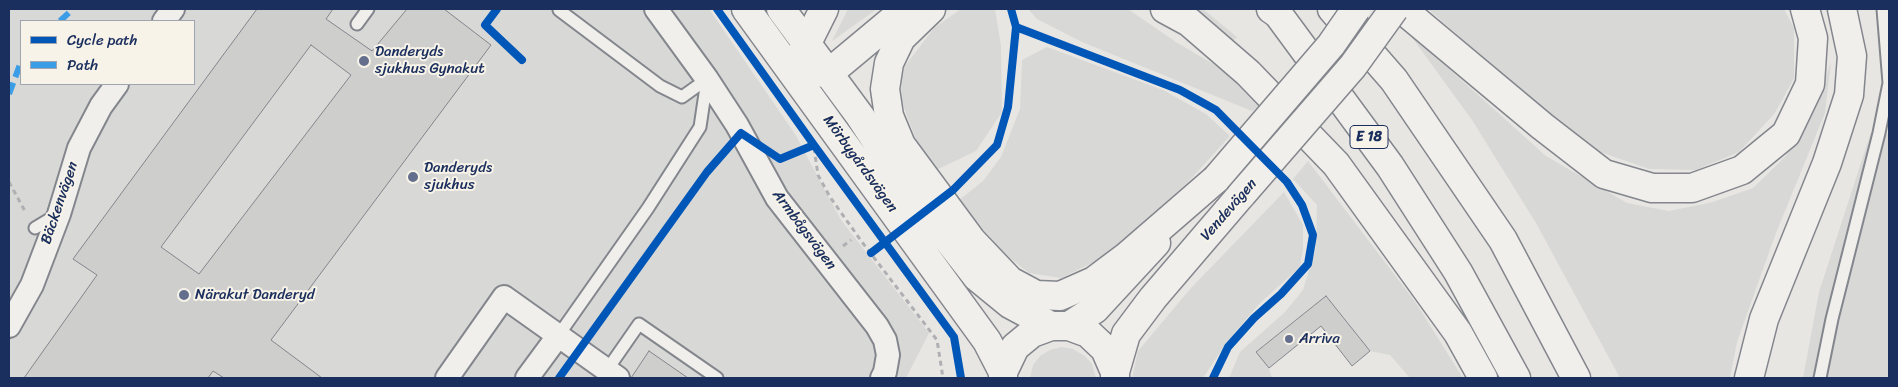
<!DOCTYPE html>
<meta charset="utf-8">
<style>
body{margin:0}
#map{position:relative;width:1898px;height:387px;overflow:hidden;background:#e8e6e2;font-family:Sriracha,sans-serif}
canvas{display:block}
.frame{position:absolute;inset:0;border:10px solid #1b2f5e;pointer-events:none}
.legend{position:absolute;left:20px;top:20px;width:175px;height:65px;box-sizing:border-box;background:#f7f3e8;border:1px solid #9fa5b1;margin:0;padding:6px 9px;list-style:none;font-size:15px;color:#1b2f5e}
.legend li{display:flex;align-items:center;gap:10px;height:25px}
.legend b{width:25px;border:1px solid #9fa5b1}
</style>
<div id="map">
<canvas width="1898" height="387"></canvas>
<div class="frame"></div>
<ul class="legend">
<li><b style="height:6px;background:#0057b8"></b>Cycle path</li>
<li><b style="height:6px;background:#3b9de6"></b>Path</li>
</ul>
</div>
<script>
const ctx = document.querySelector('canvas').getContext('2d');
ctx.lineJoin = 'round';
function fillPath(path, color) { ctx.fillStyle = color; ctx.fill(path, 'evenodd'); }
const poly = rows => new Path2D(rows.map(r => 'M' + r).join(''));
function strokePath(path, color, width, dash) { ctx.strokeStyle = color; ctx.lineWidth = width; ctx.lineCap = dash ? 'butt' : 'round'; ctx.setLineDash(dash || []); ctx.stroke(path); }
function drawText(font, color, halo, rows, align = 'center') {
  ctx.font = font + ' Sriracha,sans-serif'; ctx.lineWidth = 4; ctx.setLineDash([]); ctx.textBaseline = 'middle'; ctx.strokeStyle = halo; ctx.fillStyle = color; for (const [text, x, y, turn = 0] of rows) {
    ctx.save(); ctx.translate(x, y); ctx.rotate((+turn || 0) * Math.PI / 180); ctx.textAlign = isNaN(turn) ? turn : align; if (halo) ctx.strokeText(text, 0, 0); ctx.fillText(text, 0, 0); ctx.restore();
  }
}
const built = poly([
 [9,9,709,9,795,134,841,220,929,333,906,378,9,378],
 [21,21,194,21,194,84,21,84],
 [848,9,877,9,832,41],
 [961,9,995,9,1001,46,1002,112,976,151,934,171,920,150,901,100,902,70,934,28],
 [1028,9,1128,9,1176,42,1230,74,1264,103,1252,111,1082,42,1037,19],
 [1194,9,1203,9,1237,37,1233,41],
 [1428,9,1784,9,1794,28,1794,78,1775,113,1739,152,1696,170,1649,169,1586,147],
 [1408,32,1546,156,1627,203,1669,211,1713,202,1753,188,1785,157,1814,111,1831,62,1825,113,1776,233,1737,342,1730,378,1620,378,1536,223,1472,120],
 [1047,47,1163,90,1206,114,1230,136,1188,182,1102,258,1061,278,1029,273,1006,255,958,201,983,181,1001,157,1020,109,1022,60],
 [1871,132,1889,134,1889,378,1803,378,1819,292],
 [1308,161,1416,303,1463,378,1410,378,1390,355,1370,351,1326,296,1257,351,1269,368,1272,378,1229,378,1240,352,1285,312,1303,290,1316,248,1317,205,1293,179],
 [1284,192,1303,225,1303,248,1300,267,1260,303,1227,342,1203,378,1132,378,1138,351,1191,288],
 [1061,347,1073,349,1085,356,1092,364,1096,378,1030,378,1033,365,1040,356,1050,350]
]);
const building = poly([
 [257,9,333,9,326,19,372,51,407,9,444,9,491,45,271,340,322,378,224,378,213,371,208,378,24,378,97,275,73,259,257,9],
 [311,45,351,75,199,274,161,247,311,45],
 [1326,296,1370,351,1352,366,1321,326,1269,368,1256,352,1326,296],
 [649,351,688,378,631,378,649,351]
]);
const path = poly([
 [814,148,818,175,830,197,862,242,937,340,943,378],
 [9,182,26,213],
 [843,246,851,240],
 [593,331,707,172,725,151]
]);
const lane = poly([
 [559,10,660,86,682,97,707,79],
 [357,24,368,9],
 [35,228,55,216],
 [558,336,648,208,700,127,707,80],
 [607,370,639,324,717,378],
 [1820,378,1832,319,1879,133,1889,83,1883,9]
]);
const street = poly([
 [656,9,707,79,737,125,777,198,877,326,885,340,888,355,885,372,882,378],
 [164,21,173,9],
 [9,326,32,285,59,214,79,148,101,106,117,84],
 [447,378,504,297,618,378],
 [527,378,558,336]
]);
const secondary = poly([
 [746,9,987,341,1003,372],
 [781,9,860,116,904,183,977,277,1010,304,1051,326],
 [1069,326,1095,309,1156,243],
 [1115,372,1126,334,1153,298,1242,194],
 [1003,378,1003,372,1015,347,1032,333,1051,326,1069,326,1088,333,1105,349,1115,372,1115,378]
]);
const highway = poly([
 [824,9,793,71,829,73,895,18,909,9],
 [931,9,901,38,889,63,885,89,889,116,901,145,972,241,1010,281,1036,295,1060,296,1094,281,1126,257,1216,179],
 [1165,9,1189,22,1248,73,1336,164,1458,333,1483,378],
 [1271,9,1278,14,1390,166,1458,272,1516,378],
 [1332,9,1394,80,1503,240,1576,378],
 [1402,9,1542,126,1604,174,1652,188,1692,188,1742,170,1786,134,1810,84,1813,38,1805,9],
 [1749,378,1764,319,1827,163,1849,95,1852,56,1842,9]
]);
const secondaryBridge = poly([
 [1216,179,1331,45,1356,9],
 [1242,194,1353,66,1394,9]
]);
const quiet = poly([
 [60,21,73,9],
 [9,94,21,62]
]);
const cycleway = poly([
 [497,9,485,25,522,60],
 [717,9,814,145,954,337,961,378],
 [1016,27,1180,90,1216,110,1287,182,1302,205,1313,235,1308,264,1281,294,1254,318,1228,347,1213,378],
 [871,253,953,190,997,145,1008,107,1016,27,1011,9],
 [559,378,707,172,741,133,780,159,814,145]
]);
const markers = [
 [364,61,6,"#636f8c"],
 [413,177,6,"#636f8c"],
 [184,295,6,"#636f8c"],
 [1289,339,5,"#636f8c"]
];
const shields = [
 [1369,137,38]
];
const shieldNames = [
 ["E 18",1369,137]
];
const poiNames = [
 ["Danderyds",375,52],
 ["sjukhus Gynakut",375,69],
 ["Danderyds",424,168],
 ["sjukhus",424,185],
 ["Närakut Danderyd",195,295],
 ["Arriva",1299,339]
];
const streetNames = [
 ["Mörbygårdsvägen",860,164,54],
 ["Bäckenvägen",60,203,-71],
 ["Vendevägen",1229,210,-49],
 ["Armbågsvägen",804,230,53]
];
fillPath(built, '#d8d8d6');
fillPath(building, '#cececd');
strokePath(building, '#83868d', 1);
strokePath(lane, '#83868d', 15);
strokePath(street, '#83868d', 26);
strokePath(secondary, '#83868d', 31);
strokePath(highway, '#83868d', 31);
strokePath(path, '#afb0b3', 3, [5, 4]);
strokePath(lane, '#f0efeb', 11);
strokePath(street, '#f0efeb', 22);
strokePath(secondary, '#f0efeb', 28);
strokePath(highway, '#f0efeb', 28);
strokePath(secondaryBridge, '#83868d', 31, []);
strokePath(secondaryBridge, '#f0efeb', 28);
strokePath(quiet, '#3b9de6', 6, [12, 6]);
strokePath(cycleway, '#0057b8', 8);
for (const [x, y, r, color] of markers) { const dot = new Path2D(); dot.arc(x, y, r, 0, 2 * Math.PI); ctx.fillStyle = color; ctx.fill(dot); strokePath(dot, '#f7f3e8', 2); }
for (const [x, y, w] of shields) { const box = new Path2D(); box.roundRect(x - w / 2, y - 11.5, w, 23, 4); ctx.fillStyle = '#f7f3e8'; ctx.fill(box); strokePath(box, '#1b2f5e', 1); }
drawText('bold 14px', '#1b2f5e', null, shieldNames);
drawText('15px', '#1b2f5e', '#f7f3e8', poiNames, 'left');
drawText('15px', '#1b2f5e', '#f7f3e8', streetNames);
</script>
